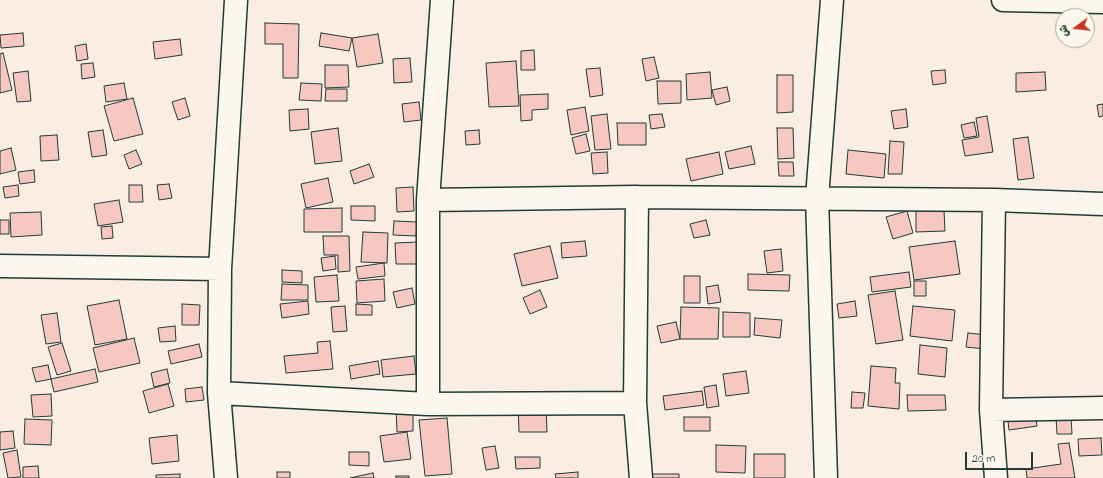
<!DOCTYPE html>
<meta charset="utf-8">
<style>
body{margin:0}
#map{position:relative;width:1103px;height:478px;overflow:hidden;background:#faede3;font-family:"Indie Flower","Playpen Sans Arabic",sans-serif}
canvas{display:block}
.north{position:absolute;left:1055px;top:8px;width:40px;height:40px;box-sizing:border-box;background:#fbf7ec;border:1px solid #a3ada2;border-radius:50%;rotate:255deg;font-size:11px;font-weight:700;line-height:16px;text-align:center;color:#1f3d34}
.north::after{content:'';display:block;margin:auto;width:14px;height:18px;background:#c8321e;clip-path:polygon(50% 0,100% 100%,50% 72%,0 100%)}
.scale{position:absolute;left:965px;top:452px;width:68px;height:18px;box-sizing:border-box;border:2px solid #1f3d34;border-top:0;padding-left:5px;font-size:12px;line-height:14px;white-space:nowrap;color:#1f3d34;-webkit-text-stroke:3px #fbf7ec;paint-order:stroke}
</style>
<div id="map">
<canvas width="1103" height="478"></canvas>
<div class="north">ش</div>
<div class="scale">20 m</div>
</div>
<script>
const ctx = document.querySelector('canvas').getContext('2d');
ctx.lineJoin = 'round';
function fillPath(path, color) { ctx.fillStyle = color; ctx.fill(path, 'evenodd'); }
const poly = rows => new Path2D(rows.map(r => 'M' + r).join(''));
function strokePath(path, color, width, dash) { ctx.strokeStyle = color; ctx.lineWidth = width; ctx.lineCap = dash ? 'butt' : 'round'; ctx.setLineDash(dash || []); ctx.stroke(path); }
const building = poly([
 [265,23,299,24,298,78,283,78,283,44,265,44,265,23],
 [23,33,24,46,1,48,0,35,23,33],
 [321,33,352,38,349,51,319,46,321,33],
 [378,34,383,63,357,67,352,38,378,34],
 [180,39,182,55,155,59,153,42,180,39],
 [86,44,88,59,77,61,75,46,86,44],
 [534,50,535,70,521,70,521,51,534,50],
 [3,53,12,90,0,93,0,54,3,53],
 [654,57,659,78,646,81,642,59,654,57],
 [410,58,412,82,394,83,393,59,410,58],
 [516,61,519,106,489,107,486,63,516,61],
 [93,63,95,77,82,79,81,64,93,63],
 [325,65,348,65,349,87,325,88,325,65],
 [600,68,603,95,590,97,586,69,600,68],
 [945,70,946,83,933,85,931,71,945,70],
 [28,71,31,101,17,102,13,73,28,71],
 [710,72,712,98,687,100,686,74,710,72],
 [1045,72,1046,90,1016,92,1016,73,1045,72],
 [777,75,793,75,793,112,777,113,777,75],
 [657,81,681,81,681,103,658,104,657,81],
 [124,83,127,99,106,102,104,86,124,83],
 [301,83,322,84,321,101,299,100,301,83],
 [727,87,730,101,716,105,712,90,727,87],
 [326,89,347,89,347,101,325,101,326,89],
 [548,94,548,109,532,110,532,120,521,121,520,95,548,94],
 [133,98,143,134,114,141,104,106,133,98],
 [185,98,190,116,178,120,172,102,185,98],
 [419,102,421,120,404,122,402,104,419,102],
 [1103,104,1103,116,1099,117,1097,105,1103,104],
 [585,107,589,131,571,135,567,110,585,107],
 [308,109,309,129,290,131,289,110,308,109],
 [906,109,908,127,894,129,891,111,906,109],
 [607,114,611,149,595,150,591,116,607,114],
 [662,114,665,127,651,129,649,115,662,114],
 [987,116,993,152,965,156,962,140,979,137,976,118,987,116],
 [974,122,977,136,964,138,961,125,974,122],
 [617,123,646,123,646,145,618,145,617,123],
 [338,128,342,161,315,164,311,132,338,128],
 [777,128,793,128,794,158,778,159,777,128],
 [103,130,107,155,92,157,88,132,103,130],
 [479,130,480,144,466,145,465,131,479,130],
 [586,134,590,151,576,154,572,138,586,134],
 [57,135,59,160,41,161,40,136,57,135],
 [1028,137,1034,178,1018,180,1013,139,1028,137],
 [890,141,904,142,902,174,888,174,890,141],
 [751,146,755,164,729,169,725,152,751,146],
 [11,148,16,170,0,174,0,151,11,148],
 [136,150,142,164,129,169,124,155,136,150],
 [848,150,886,154,884,178,846,174,848,150],
 [607,152,608,173,593,174,591,153,607,152],
 [719,152,723,174,691,181,686,159,719,152],
 [778,162,793,162,794,176,779,176,778,162],
 [369,164,374,177,354,184,350,171,369,164],
 [34,170,35,182,20,184,18,172,34,170],
 [328,178,333,202,306,208,301,184,328,178],
 [169,184,172,198,159,200,157,185,169,184],
 [18,185,19,196,5,198,3,187,18,185],
 [129,185,142,185,143,202,129,202,129,185],
 [413,187,414,211,397,212,396,188,413,187],
 [119,200,123,222,98,226,94,204,119,200],
 [351,206,375,206,375,221,351,220,351,206],
 [342,208,342,232,304,232,304,209,342,208],
 [944,210,945,231,916,232,916,211,944,210],
 [907,211,913,233,893,239,886,217,907,211],
 [41,212,42,235,11,237,10,213,41,212],
 [0,220,9,220,9,234,0,234,0,220],
 [706,220,710,235,694,238,690,224,706,220],
 [394,221,417,222,416,236,393,235,394,221],
 [112,226,113,238,102,239,101,227,112,226],
 [363,232,388,233,387,263,361,262,363,232],
 [323,236,349,236,350,271,338,272,338,255,324,255,323,236],
 [585,241,587,256,562,258,561,243,585,241],
 [955,241,960,274,914,280,909,247,955,241],
 [418,242,419,264,396,264,395,243,418,242],
 [550,246,558,278,522,286,514,254,550,246],
 [781,249,783,271,767,273,764,251,781,249],
 [335,256,336,269,323,271,321,258,335,256],
 [384,263,385,276,358,279,356,267,384,263],
 [282,270,302,271,302,283,282,282,282,270],
 [909,272,911,287,872,292,870,277,909,272],
 [748,274,790,275,789,291,748,290,748,274],
 [337,275,339,301,316,302,314,277,337,275],
 [684,276,700,276,700,303,684,303,684,276],
 [384,279,385,301,357,303,356,281,384,279],
 [914,281,926,281,926,296,914,296,914,281],
 [282,284,308,285,308,300,281,300,282,284],
 [718,285,721,302,708,304,706,287,718,285],
 [412,288,415,304,397,308,393,292,412,288],
 [540,290,547,307,530,314,523,298,540,290],
 [895,291,903,340,876,344,868,295,895,291],
 [119,300,127,339,95,345,87,306,119,300],
 [308,301,309,314,282,318,280,304,308,301],
 [855,301,857,316,839,318,837,304,855,301],
 [182,304,200,305,199,325,182,325,182,304],
 [356,304,372,305,372,315,356,315,356,304],
 [345,306,347,331,333,332,331,307,345,306],
 [913,306,955,310,952,341,910,336,913,306],
 [681,307,719,308,718,339,680,339,681,307],
 [723,312,750,313,750,337,723,337,723,312],
 [57,313,61,342,46,344,41,315,57,313],
 [755,318,782,320,780,338,754,335,755,318],
 [676,322,680,339,661,343,657,326,676,322],
 [175,326,176,341,160,342,158,328,175,326],
 [968,333,987,335,985,349,966,347,968,333],
 [134,338,140,363,99,372,93,348,134,338],
 [330,341,333,369,286,373,284,356,318,353,317,342,330,341],
 [62,343,71,371,57,375,48,347,62,343],
 [199,344,202,357,171,364,168,351,199,344],
 [920,345,947,348,945,377,918,374,920,345],
 [414,356,416,374,383,377,381,360,414,356],
 [378,361,380,374,351,379,349,366,378,361],
 [48,365,51,379,36,382,32,368,48,365],
 [871,366,896,368,895,383,900,383,899,409,868,406,871,366],
 [95,369,98,382,54,392,51,379,95,369],
 [167,369,170,383,154,387,151,373,167,369],
 [746,371,749,393,726,396,723,374,746,371],
 [168,384,174,406,149,413,143,391,168,384],
 [716,385,719,406,707,408,704,387,716,385],
 [202,387,204,400,186,402,185,389,202,387],
 [702,391,704,405,665,410,663,396,702,391],
 [852,392,865,393,863,408,851,408,852,392],
 [51,394,52,416,33,417,31,395,51,394],
 [907,395,945,395,946,410,908,411,907,395],
 [1033,400,1037,426,1009,430,1006,404,1033,400],
 [518,404,546,404,547,432,519,432,518,404],
 [396,408,413,408,413,431,397,432,396,408],
 [1071,416,1072,434,1057,434,1056,417,1071,416],
 [684,417,710,417,710,431,684,431,684,417],
 [447,418,452,474,425,476,419,420,447,418],
 [25,419,52,420,51,445,24,444,25,419],
 [13,431,15,448,0,450,0,432,13,431],
 [407,432,411,459,384,462,380,436,407,432],
 [177,435,179,461,152,464,149,438,177,435],
 [1101,438,1102,455,1079,456,1078,439,1101,438],
 [1069,443,1075,478,1027,478,1026,469,1061,464,1058,444,1069,443],
 [716,445,746,446,745,473,716,472,716,445],
 [495,446,499,468,486,470,482,448,495,446],
 [17,450,21,477,8,478,3,453,17,450],
 [349,452,369,452,369,466,349,465,349,452],
 [754,454,785,454,785,478,754,478,754,454],
 [515,457,540,457,540,468,516,469,515,457],
 [38,466,39,478,23,478,23,467,38,466],
 [277,472,290,472,290,478,277,478,277,472],
 [578,472,578,478,556,478,555,474,578,472],
 [373,473,374,478,350,478,373,473],
 [180,474,180,478,156,478,156,475,180,474],
 [649,474,679,474,679,478,649,478,649,474],
 [396,476,409,476,409,478,396,478,396,476]
]);
const minor = poly([
 [1003,0,1103,2],
 [637,197,635,403,641,478],
 [428,200,637,197,994,200,1103,204],
 [994,200,991,410,996,478],
 [0,266,220,269],
 [219,393,428,404,635,403],
 [428,404,428,200,442,0],
 [991,410,1103,408],
 [226,478,219,393,220,269,236,0],
 [826,478,817,198,832,0]
]);
fillPath(building, '#f7c7c1');
strokePath(building, '#1f3d34', 1);
strokePath(minor, '#1f3d34', 25);
strokePath(minor, '#fbf7ec', 22);
</script>
